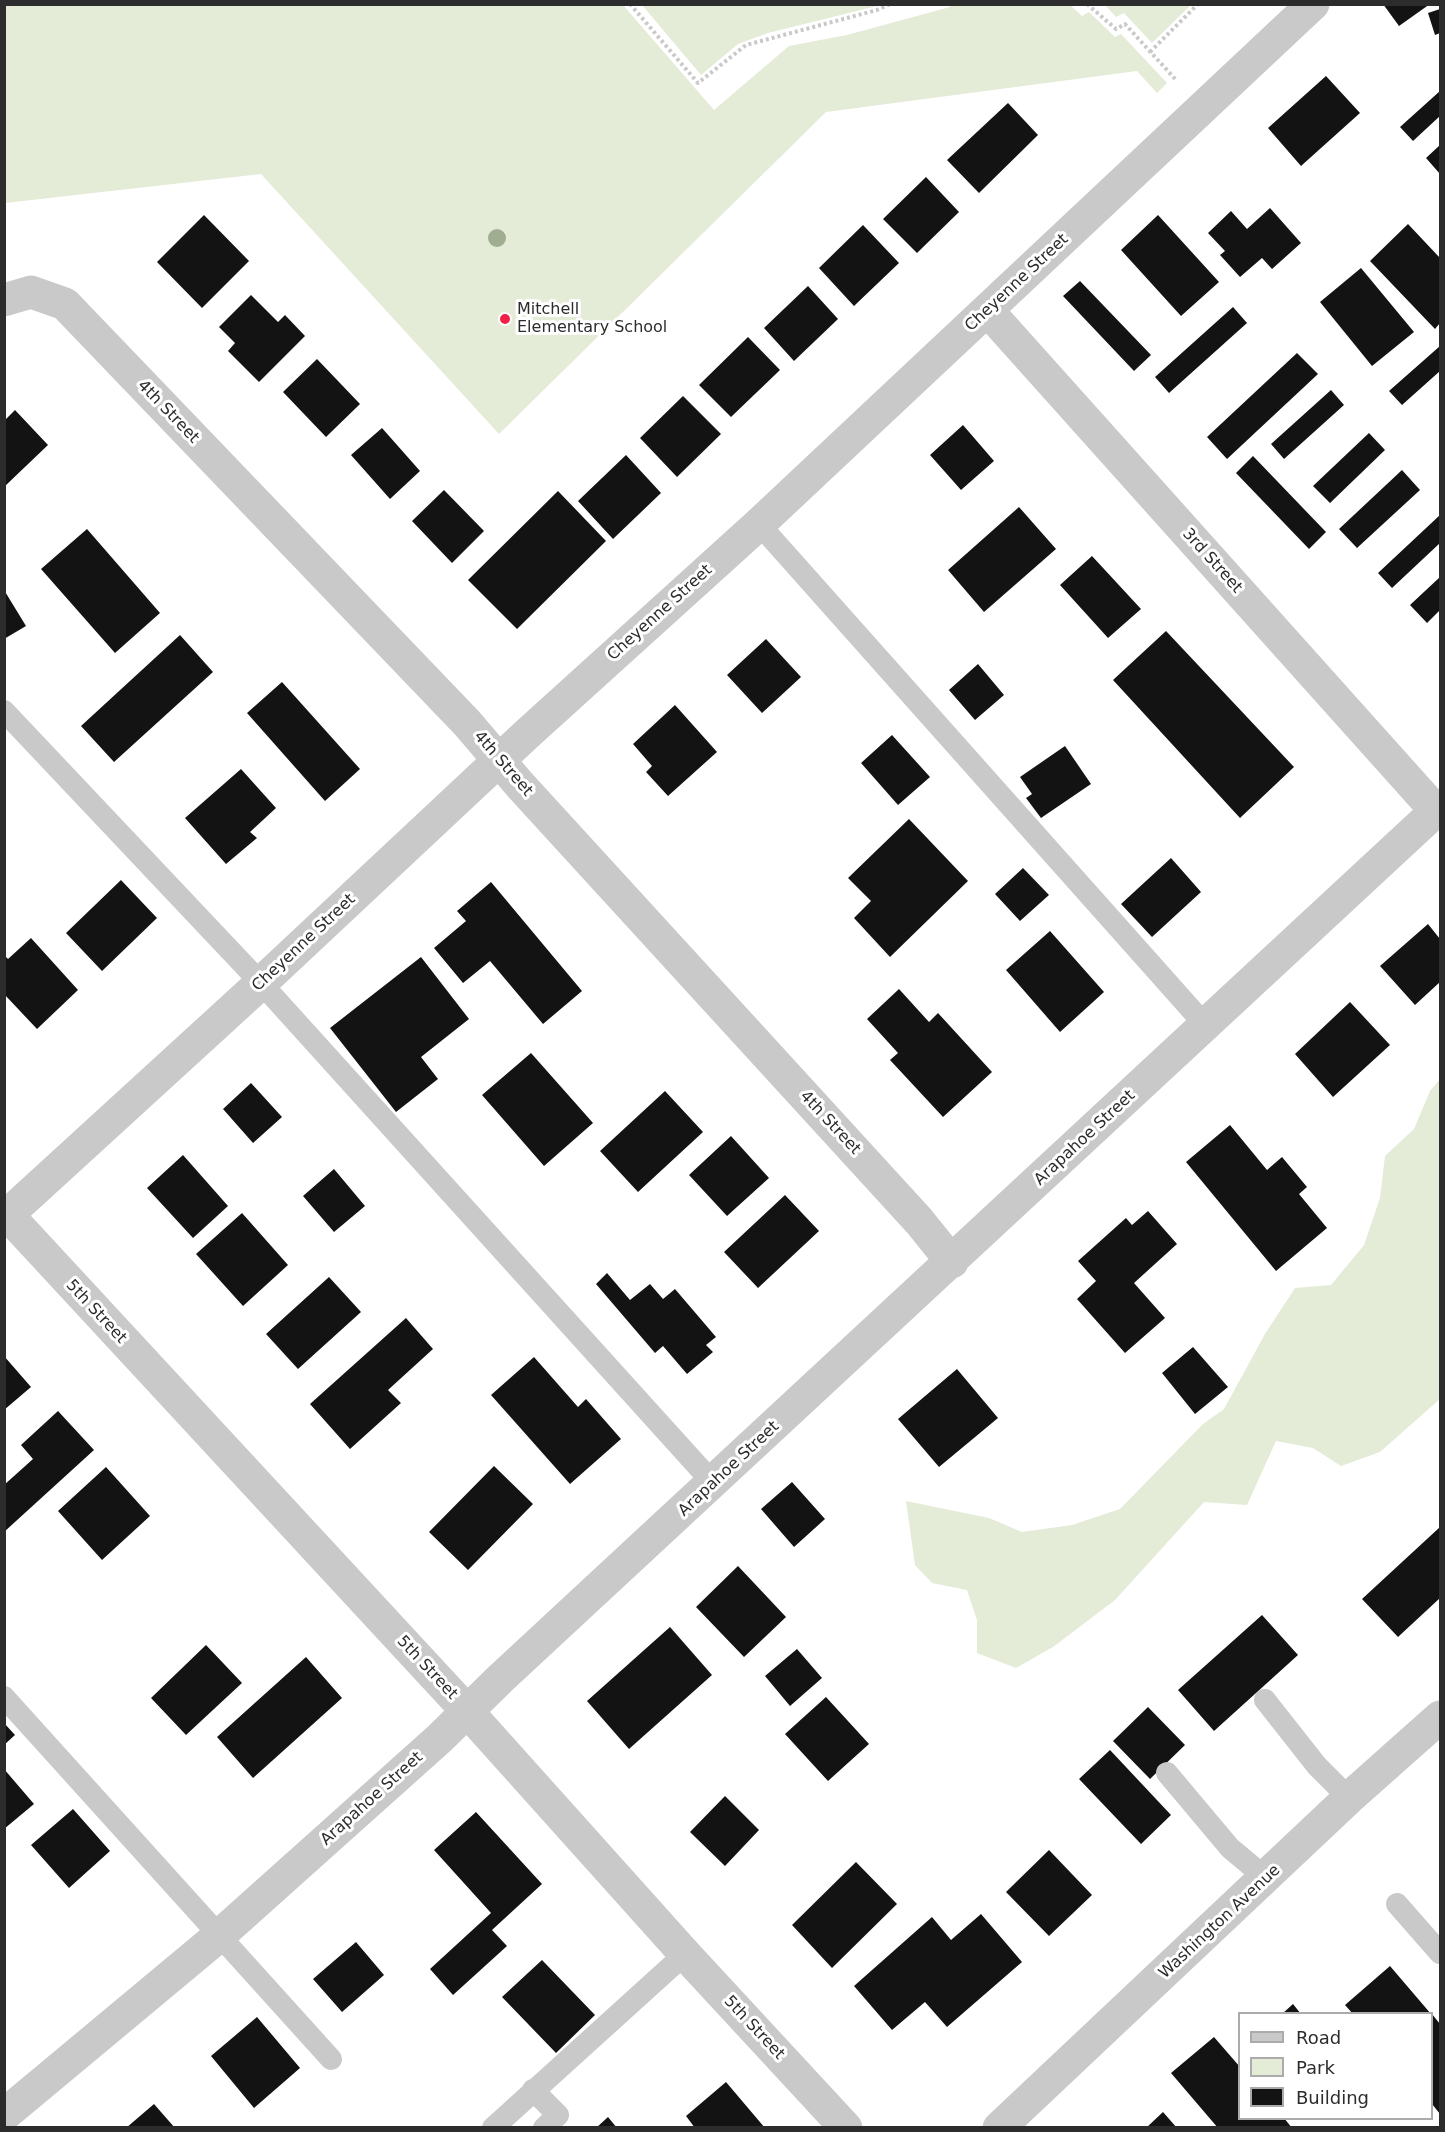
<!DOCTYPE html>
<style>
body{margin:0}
#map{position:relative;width:1445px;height:2132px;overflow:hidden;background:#fff;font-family:"DejaVu Sans",sans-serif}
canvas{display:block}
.frame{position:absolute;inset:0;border:6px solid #2c2c2c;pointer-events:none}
.legend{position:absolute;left:1238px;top:2012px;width:195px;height:108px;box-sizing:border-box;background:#fff;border:2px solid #ababab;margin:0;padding:8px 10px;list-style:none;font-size:18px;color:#2c2c2c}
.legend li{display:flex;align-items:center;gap:12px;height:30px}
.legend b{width:30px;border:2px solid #ababab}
</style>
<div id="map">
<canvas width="1445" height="2132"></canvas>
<div class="frame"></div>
<ul class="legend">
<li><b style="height:8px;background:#c9c9c9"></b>Road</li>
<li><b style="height:16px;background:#e4ebd7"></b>Park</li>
<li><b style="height:16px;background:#131313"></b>Building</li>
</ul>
</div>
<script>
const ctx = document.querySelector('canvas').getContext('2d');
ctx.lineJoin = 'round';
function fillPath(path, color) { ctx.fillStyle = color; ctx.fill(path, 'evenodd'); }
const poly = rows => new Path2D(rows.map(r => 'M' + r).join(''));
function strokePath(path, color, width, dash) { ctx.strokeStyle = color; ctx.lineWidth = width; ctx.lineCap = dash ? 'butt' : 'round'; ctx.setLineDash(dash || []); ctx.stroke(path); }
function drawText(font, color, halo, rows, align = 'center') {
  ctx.font = font + ' "DejaVu Sans",sans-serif'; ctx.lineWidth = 6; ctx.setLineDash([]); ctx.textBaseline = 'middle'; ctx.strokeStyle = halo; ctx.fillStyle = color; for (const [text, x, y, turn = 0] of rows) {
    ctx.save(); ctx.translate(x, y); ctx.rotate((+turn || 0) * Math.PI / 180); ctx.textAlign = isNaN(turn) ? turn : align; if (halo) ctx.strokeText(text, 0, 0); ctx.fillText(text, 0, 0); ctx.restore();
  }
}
const green = poly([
 [4,5,623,5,714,110,789,46,847,35,950,7,950,5,1070,5,1082,16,1089,12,1115,37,1121,34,1167,83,1157,93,1137,71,826,112,499,434,261,174,5,203],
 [642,5,881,5,768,33,738,44,701,75],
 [1105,5,1191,5,1152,43,1124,13,1116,17],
 [1440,1079,1440,1399,1380,1452,1341,1466,1313,1448,1276,1441,1247,1505,1204,1502,1115,1600,1053,1647,1016,1668,977,1653,977,1620,967,1590,932,1583,915,1565,906,1501,989,1518,1022,1532,1072,1525,1120,1509,1203,1424,1224,1409,1265,1334,1295,1288,1331,1285,1364,1245,1380,1198,1385,1156,1414,1129,1430,1091]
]);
const building = poly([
 [1383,4,1430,4,1399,26],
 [1440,9,1440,33,1435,35,1428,13],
 [1326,76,1360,113,1301,166,1268,128],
 [1440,91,1440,116,1413,141,1400,127],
 [1008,103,1038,135,979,193,947,160],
 [1440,145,1440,174,1426,158],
 [926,177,959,212,917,253,883,219],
 [1270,208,1301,243,1272,269,1262,258,1240,277,1220,255,1225,251,1208,233,1231,211,1247,229],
 [204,215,249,261,202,308,157,262],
 [1158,215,1219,282,1181,316,1121,250],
 [1408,224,1440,258,1440,323,1435,329,1370,261],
 [863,225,899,263,854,306,819,268],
 [1361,268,1414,332,1372,366,1320,302],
 [1080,281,1151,355,1134,371,1063,296],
 [808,286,838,319,794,361,764,328],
 [251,295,278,322,285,315,305,336,259,382,228,351,235,343,219,327],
 [1233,307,1247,323,1169,393,1155,377],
 [748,337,780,370,731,417,699,385],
 [1440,346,1440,371,1402,405,1389,391],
 [1297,353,1318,374,1227,459,1207,437],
 [317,359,360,404,326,437,283,392],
 [1331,390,1344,405,1284,459,1271,444],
 [683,396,721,434,677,477,640,438],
 [15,410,48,445,4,487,4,421],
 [963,425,994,461,961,490,930,455],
 [382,428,420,471,390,499,351,455],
 [1369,433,1385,450,1330,503,1313,486],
 [626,455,661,493,613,539,578,501],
 [1253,456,1326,532,1309,549,1236,473],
 [1402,470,1420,490,1357,548,1339,529],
 [444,490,484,531,452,563,412,521],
 [558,491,606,541,517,629,468,580],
 [1019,507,1056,549,984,612,948,570],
 [1440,515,1440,543,1392,588,1378,573],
 [87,529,160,613,115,653,41,569],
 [1092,556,1141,609,1108,638,1060,585],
 [1440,577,1440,610,1427,623,1410,605],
 [4,590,26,626,4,639],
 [1166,631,1294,767,1240,818,1113,680],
 [180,635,213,672,114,762,81,726],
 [766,639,801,677,762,713,727,675],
 [978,664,1004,695,975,720,949,690],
 [282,682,360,769,325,801,247,713],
 [675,705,717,752,668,796,646,772,652,766,633,744],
 [892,735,930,777,898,805,861,763],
 [1065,746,1091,784,1041,818,1026,798,1032,794,1020,777],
 [241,769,276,808,250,832,257,838,226,864,185,818],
 [909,819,968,881,890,957,854,918,871,901,848,878],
 [1171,858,1201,892,1152,937,1121,904],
 [1023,868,1049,895,1020,921,995,894],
 [121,880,157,918,102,971,66,933],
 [491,882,582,991,543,1024,490,961,463,983,434,948,466,921,457,911],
 [1428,924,1440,939,1440,982,1415,1005,1380,966],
 [1050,931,1104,992,1060,1032,1006,970],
 [31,938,78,990,37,1029,4,994,4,955,8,959],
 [421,957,469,1019,421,1057,438,1079,396,1112,330,1028],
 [899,989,929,1022,938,1013,992,1072,943,1117,890,1060,898,1053,867,1019],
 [1350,1002,1390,1045,1333,1097,1295,1054],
 [531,1053,593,1123,544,1166,482,1095],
 [251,1083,282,1117,253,1143,223,1109],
 [665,1091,703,1132,638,1192,600,1151],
 [1230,1125,1267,1170,1282,1157,1307,1187,1299,1194,1327,1228,1276,1271,1186,1162],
 [731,1136,769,1178,727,1216,689,1175],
 [183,1155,228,1206,193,1238,147,1188],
 [334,1169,365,1206,334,1232,303,1196],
 [785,1195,819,1231,758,1288,724,1252],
 [1148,1211,1177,1244,1134,1283,1165,1318,1125,1353,1077,1299,1096,1281,1078,1261,1126,1218,1132,1225],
 [242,1213,288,1265,243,1306,196,1254],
 [607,1273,630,1300,650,1284,663,1299,675,1289,716,1337,706,1345,713,1352,687,1374,663,1346,655,1353,596,1284],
 [329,1277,361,1312,298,1369,266,1334],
 [406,1318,433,1349,388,1390,401,1403,350,1449,310,1404],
 [1193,1347,1228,1387,1195,1414,1162,1373],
 [4,1356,31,1387,4,1410],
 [534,1357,578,1407,586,1399,621,1439,570,1484,491,1395],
 [957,1369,998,1418,939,1467,898,1419],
 [58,1411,94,1450,4,1532,4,1485,33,1459,21,1445],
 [494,1466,533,1504,468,1570,429,1532],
 [106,1467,150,1516,102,1560,58,1511],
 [792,1482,825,1519,794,1547,761,1509],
 [1440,1527,1440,1598,1398,1637,1362,1599],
 [738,1566,786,1617,744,1657,696,1607],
 [1262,1615,1298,1655,1214,1731,1178,1690],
 [670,1627,712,1675,629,1749,587,1701],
 [206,1645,242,1683,186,1735,151,1698],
 [797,1649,822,1678,790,1706,765,1676],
 [306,1657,342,1698,253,1778,217,1737],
 [826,1697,869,1744,828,1781,785,1734],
 [1148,1707,1185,1745,1150,1779,1113,1741],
 [4,1723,15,1735,4,1745],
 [1110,1750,1171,1815,1141,1844,1079,1779],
 [4,1769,34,1804,4,1829],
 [725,1796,759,1830,725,1866,690,1832],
 [73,1809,110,1851,69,1888,31,1845],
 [476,1812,542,1884,492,1930,507,1946,453,1995,430,1969,491,1913,434,1850],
 [1049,1850,1092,1895,1049,1936,1006,1892],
 [856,1862,897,1904,832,1968,792,1925],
 [981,1914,1022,1962,947,2027,925,2002,892,2030,854,1986,932,1917,951,1940],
 [356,1942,384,1975,342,2012,313,1979],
 [542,1960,595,2015,556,2053,502,1997],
 [1390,1966,1431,2014,1353,2014,1345,2005],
 [1293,2004,1301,2014,1282,2014],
 [1432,2014,1440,2024,1440,2114,1432,2104],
 [257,2017,300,2068,254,2108,211,2056],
 [1214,2037,1240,2067,1240,2118,1284,2118,1292,2128,1218,2128,1171,2073],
 [726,2082,765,2128,695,2128,686,2116],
 [154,2104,175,2128,126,2128],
 [1163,2112,1177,2128,1146,2128],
 [608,2117,617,2128,596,2128]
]);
const path = poly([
 [630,4,698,83,746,45,877,10,890,4],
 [1087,4,1116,29,1125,24,1177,81],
 [1150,52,1198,4]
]);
const service = poly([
 [759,524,1206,1026],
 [4,711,261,983,714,1484],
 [4,1697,331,2059],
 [1265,1700,1317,1766,1349,1798],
 [1167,1773,1230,1848,1266,1878],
 [1397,1904,1440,1953],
 [533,2090,558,2115,544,2128],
 [493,2128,685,1954]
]);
const minor = poly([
 [4,300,31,292,65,304,467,723,520,785,919,1221,952,1262],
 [988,311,1436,811],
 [4,1211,467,1711,685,1954,846,2128],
 [4,1218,261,983,527,734,759,524,1313,4],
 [4,2115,220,1935,440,1738,500,1679,1440,807]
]);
const tertiary = poly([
 [999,2128,1349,1798,1440,1717]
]);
const trees = [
 [497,238]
];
const markers = [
 [505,319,6,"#f12047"]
];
const streetNames = [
 ["Cheyenne Street",1017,283,-43],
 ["4th Street",168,412,46],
 ["3rd Street",1212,561,48],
 ["Cheyenne Street",660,613,-42],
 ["4th Street",503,764,49],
 ["Cheyenne Street",304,943,-43],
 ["4th Street",830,1123,47],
 ["Arapahoe Street",1085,1138,-43],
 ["5th Street",96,1312,47],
 ["Arapahoe Street",729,1469,-43],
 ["5th Street",427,1668,47],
 ["Arapahoe Street",372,1799,-42],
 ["Washington Avenue",1220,1922,-43],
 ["5th Street",754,2028,47]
];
const poiNames = [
 ["Mitchell",517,310],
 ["Elementary School",517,328]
];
fillPath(green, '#e4ebd7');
fillPath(building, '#131313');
strokePath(path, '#c9c9c9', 4, [3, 3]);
strokePath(service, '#c9c9c9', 22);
strokePath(minor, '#c9c9c9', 33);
strokePath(tertiary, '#c9c9c9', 33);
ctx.fillStyle = '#a1ad91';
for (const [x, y] of trees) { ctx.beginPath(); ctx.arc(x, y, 9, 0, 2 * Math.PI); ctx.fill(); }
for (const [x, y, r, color] of markers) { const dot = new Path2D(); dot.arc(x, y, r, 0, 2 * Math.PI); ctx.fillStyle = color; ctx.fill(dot); strokePath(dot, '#fff', 2); }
drawText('16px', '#2c2c2c', '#fff', streetNames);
drawText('16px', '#2c2c2c', '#fff', poiNames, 'left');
</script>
